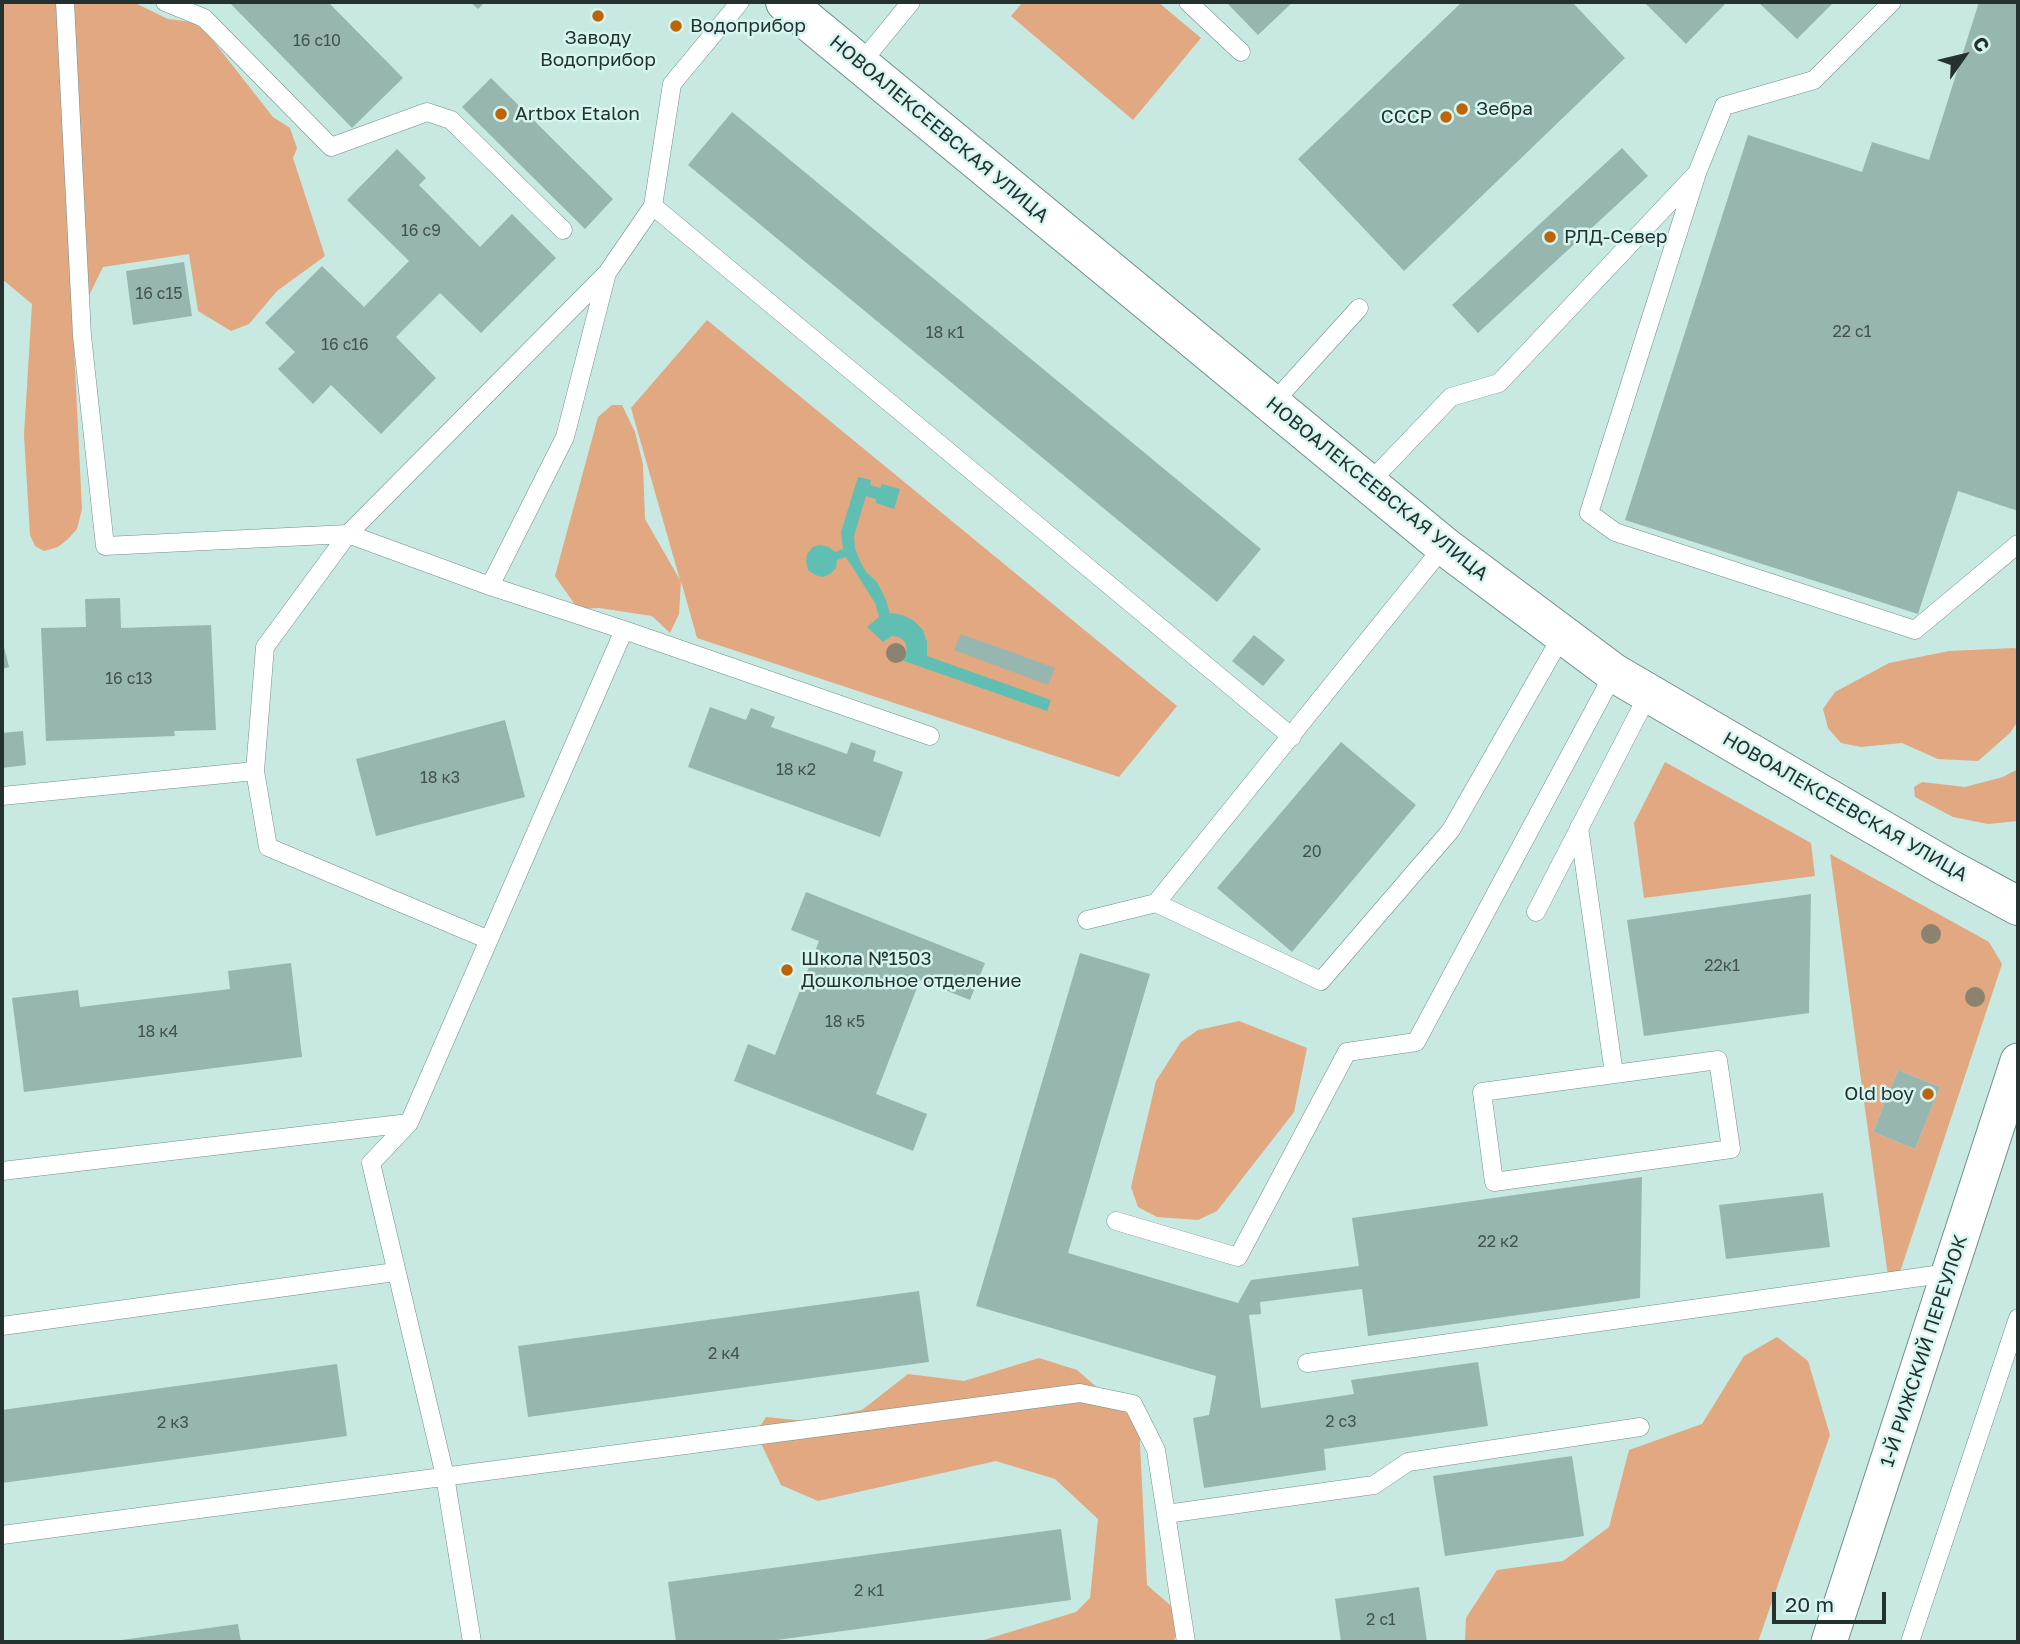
<!DOCTYPE html>
<meta charset="utf-8">
<style>
body{margin:0}
#map{position:relative;width:2020px;height:1644px;overflow:hidden;background:#c8e8e2;font-family:"Golos Text",sans-serif}
canvas{display:block}
.frame{position:absolute;inset:0;border:4px solid #25312f;pointer-events:none}
.north{position:absolute;left:1929px;top:21px;width:70px;height:70px;-webkit-text-stroke:5px #d5f5f0;paint-order:stroke;rotate:56deg;font-size:19px;font-weight:700;line-height:28px;text-align:center;color:#25312f}
.north::after{content:'';display:block;margin:auto;width:24px;height:32px;background:#25312f;clip-path:polygon(50% 0,100% 100%,50% 72%,0 100%)}
.scale{position:absolute;left:1772px;top:1592px;width:114px;height:32px;box-sizing:border-box;border:4px solid #25312f;border-top:0;padding-left:9px;font-size:21px;line-height:24px;white-space:nowrap;color:#25312f;-webkit-text-stroke:5px #d5f5f0;paint-order:stroke}
</style>
<div id="map">
<canvas width="2020" height="1644"></canvas>
<div class="frame"></div>
<div class="north">С</div>
<div class="scale">20 m</div>
</div>
<script>
const ctx = document.querySelector('canvas').getContext('2d');
ctx.lineJoin = 'round';
function fillPath(path, color) { ctx.fillStyle = color; ctx.fill(path, 'evenodd'); }
const poly = rows => new Path2D(rows.map(r => 'M' + r).join(''));
function strokePath(path, color, width, dash) { ctx.strokeStyle = color; ctx.lineWidth = width; ctx.lineCap = dash ? 'butt' : 'round'; ctx.setLineDash(dash || []); ctx.stroke(path); }
function drawText(font, color, halo, rows, align = 'center') {
  ctx.font = font + ' "Golos Text",sans-serif'; ctx.lineWidth = 5; ctx.setLineDash([]); ctx.textBaseline = 'middle'; ctx.strokeStyle = halo; ctx.fillStyle = color; for (const [text, x, y, turn = 0] of rows) {
    ctx.save(); ctx.translate(x, y); ctx.rotate((+turn || 0) * Math.PI / 180); ctx.textAlign = isNaN(turn) ? turn : align; if (halo) ctx.strokeText(text, 0, 0); ctx.fillText(text, 0, 0); ctx.restore();
  }
}
const green = poly([
 [2,2,133,2,168,19,192,22,207,33,273,117,290,128,297,148,293,158,325,256,277,291,249,324,231,331,198,311,189,254,103,267,73,328,82,509,77,529,68,539,58,547,44,551,35,546,30,535,24,435,32,304,2,279],
 [1023,2,1158,2,1201,38,1133,120,1011,16],
 [707,320,1177,706,1119,777,697,638,681,581,679,614,670,633,652,616,599,608,578,609,555,576,598,417,612,405,622,405,635,432,643,464,645,519,680,580,631,408],
 [2015,648,2018,652,2018,721,2010,733,1978,761,1938,759,1902,743,1861,747,1841,743,1828,728,1823,709,1835,692,1889,663,1949,651],
 [1665,762,1811,843,1815,876,1644,898,1634,823],
 [2018,769,2018,821,1988,824,1953,817,1915,797,1914,787,1922,782,1965,787,2003,777],
 [1830,854,1989,942,2002,964,1899,1275,1888,1276],
 [1898,1070,1940,1087,1915,1149,1873,1132],
 [1239,1021,1307,1048,1294,1112,1217,1211,1198,1220,1157,1217,1138,1207,1131,1187,1156,1081,1181,1042,1198,1030],
 [1777,1337,1808,1361,1830,1435,1758,1642,1465,1642,1466,1618,1497,1570,1563,1561,1609,1527,1629,1450,1702,1424,1744,1356],
 [1039,1358,1077,1370,1139,1424,1147,1585,1184,1617,1173,1642,977,1642,1076,1612,1090,1598,1098,1519,1055,1479,996,1461,818,1501,781,1485,756,1433,766,1417,805,1421,862,1410,908,1374,964,1381]
]);
const water = poly([
 [858,477,871,480,870,485,880,488,882,484,900,489,894,509,876,503,876,499,866,496,854,536,855,549,860,561,866,572,877,582,885,598,890,613,903,615,914,621,923,630,927,642,927,656,1051,700,1047,711,901,660,907,650,905,642,899,637,892,636,883,642,867,627,879,617,875,603,846,557,837,560,836,568,830,574,823,577,815,575,808,570,806,562,807,554,813,547,820,545,829,547,835,552,843,549,841,532]
]);
const building = poly([
 [229,2,333,2,330,4,403,78,352,128],
 [470,2,485,2,478,9],
 [1226,2,1293,2,1258,35],
 [1462,2,1572,2,1625,58,1404,271,1298,159],
 [1644,2,1727,2,1686,44],
 [1758,2,1834,2,1797,39],
 [1979,2,2018,2,2018,511,1958,491,1918,614,1625,520,1748,135,1862,172,1872,142,1929,160],
 [491,78,613,199,585,229,462,107],
 [732,112,1261,549,1217,602,688,165],
 [1622,148,1648,176,1478,333,1452,305],
 [397,149,426,178,419,185,480,247,512,214,556,258,481,333,440,293,396,337,436,378,381,434,331,385,313,404,278,369,295,352,265,323,322,266,364,307,409,261,347,200],
 [184,262,192,316,133,325,126,271],
 [120,598,121,628,211,625,216,730,174,731,175,736,46,741,41,628,86,627,85,599],
 [961,634,1055,668,1048,685,954,650],
 [1254,635,1285,660,1263,686,1232,661],
 [2,639,9,667,2,669],
 [710,707,746,720,751,708,762,712,775,717,771,727,847,754,851,742,876,751,873,761,903,772,880,837,688,767],
 [505,720,525,797,376,836,356,759],
 [23,731,26,765,2,768,2,733],
 [1341,742,1416,805,1292,952,1217,888],
 [806,892,985,963,970,1000,920,980,876,1094,927,1114,913,1151,734,1081,748,1044,775,1055,819,941,791,930],
 [1811,894,1809,1013,1644,1036,1627,920],
 [1080,953,1150,974,1068,1253,1238,1303,1251,1280,1359,1266,1352,1218,1642,1177,1640,1298,1368,1336,1362,1289,1260,1302,1261,1314,1249,1315,1261,1408,1354,1394,1351,1380,1478,1362,1488,1426,1324,1449,1326,1470,1204,1488,1193,1418,1209,1415,1216,1376,976,1306],
 [291,963,302,1057,24,1092,12,998,78,990,80,1007,88,1006,230,989,228,971],
 [1898,1070,1940,1087,1915,1149,1873,1132],
 [1823,1193,1830,1247,1726,1259,1719,1205],
 [919,1291,929,1362,528,1417,518,1346],
 [337,1364,347,1436,2,1483,2,1410],
 [1572,1456,1584,1536,1445,1556,1433,1476],
 [1061,1529,1071,1600,762,1642,676,1642,668,1582],
 [1419,1587,1427,1642,1341,1642,1335,1599],
 [238,1624,241,1642,114,1642,114,1641]
]);
const lane = poly([
 [65,2,82,336,105,546,348,534,490,586,565,437,607,273],
 [165,2,204,18,331,147,427,112,451,120,563,230],
 [1188,2,1241,52],
 [861,63,911,2],
 [1697,173,1589,513,1615,532,1915,630,2018,544],
 [653,206,1292,737],
 [1272,404,1359,308],
 [1368,484,1451,397,1499,383,1697,173,1724,106,1814,80,1892,2],
 [1444,546,1156,903,1321,981,1451,830,1563,634],
 [490,586,624,630],
 [2,796,255,771],
 [1579,827,1614,1074],
 [1536,912,1649,693],
 [1087,920,1156,903],
 [489,940,268,847,255,771,265,647,348,534,607,273,653,206,672,84,740,2],
 [1718,1060,1731,1149,1494,1182,1482,1092,1718,1060],
 [2,1171,409,1123],
 [1116,1221,1238,1257,1347,1052,1416,1042,1614,673],
 [2,1326,395,1272],
 [1307,1363,1949,1273],
 [1166,1514,1374,1485,1408,1462,1640,1427],
 [2,1535,1080,1393,1133,1404,1156,1450,1186,1642],
 [472,1642,445,1476,371,1163,409,1123,624,630,930,736],
 [1910,1642,2018,1318]
]);
const street = poly([
 [1829,1642,2018,1061]
]);
const secondary = poly([
 [785,2,1444,546,1614,673,1946,867,2018,906]
]);
const trees = [
 [896,653],
 [1931,934],
 [1975,997]
];
const markers = [
 [598,16,7,"#be6408"],
 [676,26,7,"#be6408"],
 [1462,109,7,"#be6408"],
 [501,114,7,"#be6408"],
 [1446,117,7,"#be6408"],
 [1550,237,7,"#be6408"],
 [787,970,7,"#be6408"],
 [1928,1094,7,"#be6408"]
];
const numberNames = [
 ["16 с10",317,41],
 ["16 с9",421,231],
 ["16 с15",159,294],
 ["22 с1",1852,332],
 ["18 к1",945,333],
 ["16 с16",345,345],
 ["16 с13",129,679],
 ["18 к2",796,770],
 ["18 к3",440,778],
 ["20",1312,852],
 ["22к1",1722,966],
 ["18 к5",845,1022],
 ["18 к4",158,1032],
 ["22 к2",1498,1242],
 ["2 к4",724,1354],
 ["2 с3",1341,1422],
 ["2 к3",173,1423],
 ["2 к1",869,1591],
 ["2 с1",1381,1620]
];
const poiNames = [
 ["Водоприбор",690,26],
 ["Заводу",598,38,"center"],
 ["Водоприбор",598,60,"center"],
 ["Зебра",1476,109],
 ["Artbox Etalon",515,114],
 ["СССР",1432,117,"right"],
 ["РЛД-Север",1564,237],
 ["Школа №1503",801,959],
 ["Дошкольное отделение",801,981],
 ["Old boy",1914,1094,"right"]
];
const streetNames = [
 ["НОВОАЛЕКСЕЕВСКАЯ УЛИЦА",939,129,40],
 ["НОВОАЛЕКСЕЕВСКАЯ УЛИЦА",1377,489,39],
 ["НОВОАЛЕКСЕЕВСКАЯ УЛИЦА",1845,807,30],
 ["1-Й РИЖСКИЙ ПЕРЕУЛОК",1924,1351,-72]
];
fillPath(green, '#e1a881');
fillPath(water, '#61beb2');
fillPath(building, '#97b6b0');
strokePath(lane, '#718f8a', 19);
strokePath(street, '#718f8a', 37);
strokePath(secondary, '#718f8a', 40);
strokePath(lane, '#fff', 18);
strokePath(street, '#fff', 35);
strokePath(secondary, '#fff', 38);
ctx.fillStyle = '#8b8370';
for (const [x, y] of trees) { ctx.beginPath(); ctx.arc(x, y, 10, 0, 2 * Math.PI); ctx.fill(); }
for (const [x, y, r, color] of markers) { const dot = new Path2D(); dot.arc(x, y, r, 0, 2 * Math.PI); ctx.fillStyle = color; ctx.fill(dot); strokePath(dot, '#d5f5f0', 2.5); }
drawText('16px', '#42524f', null, numberNames);
drawText('19px', '#25312f', '#d5f5f0', poiNames, 'left');
drawText('19px', '#25312f', '#d5f5f0', streetNames);
</script>
